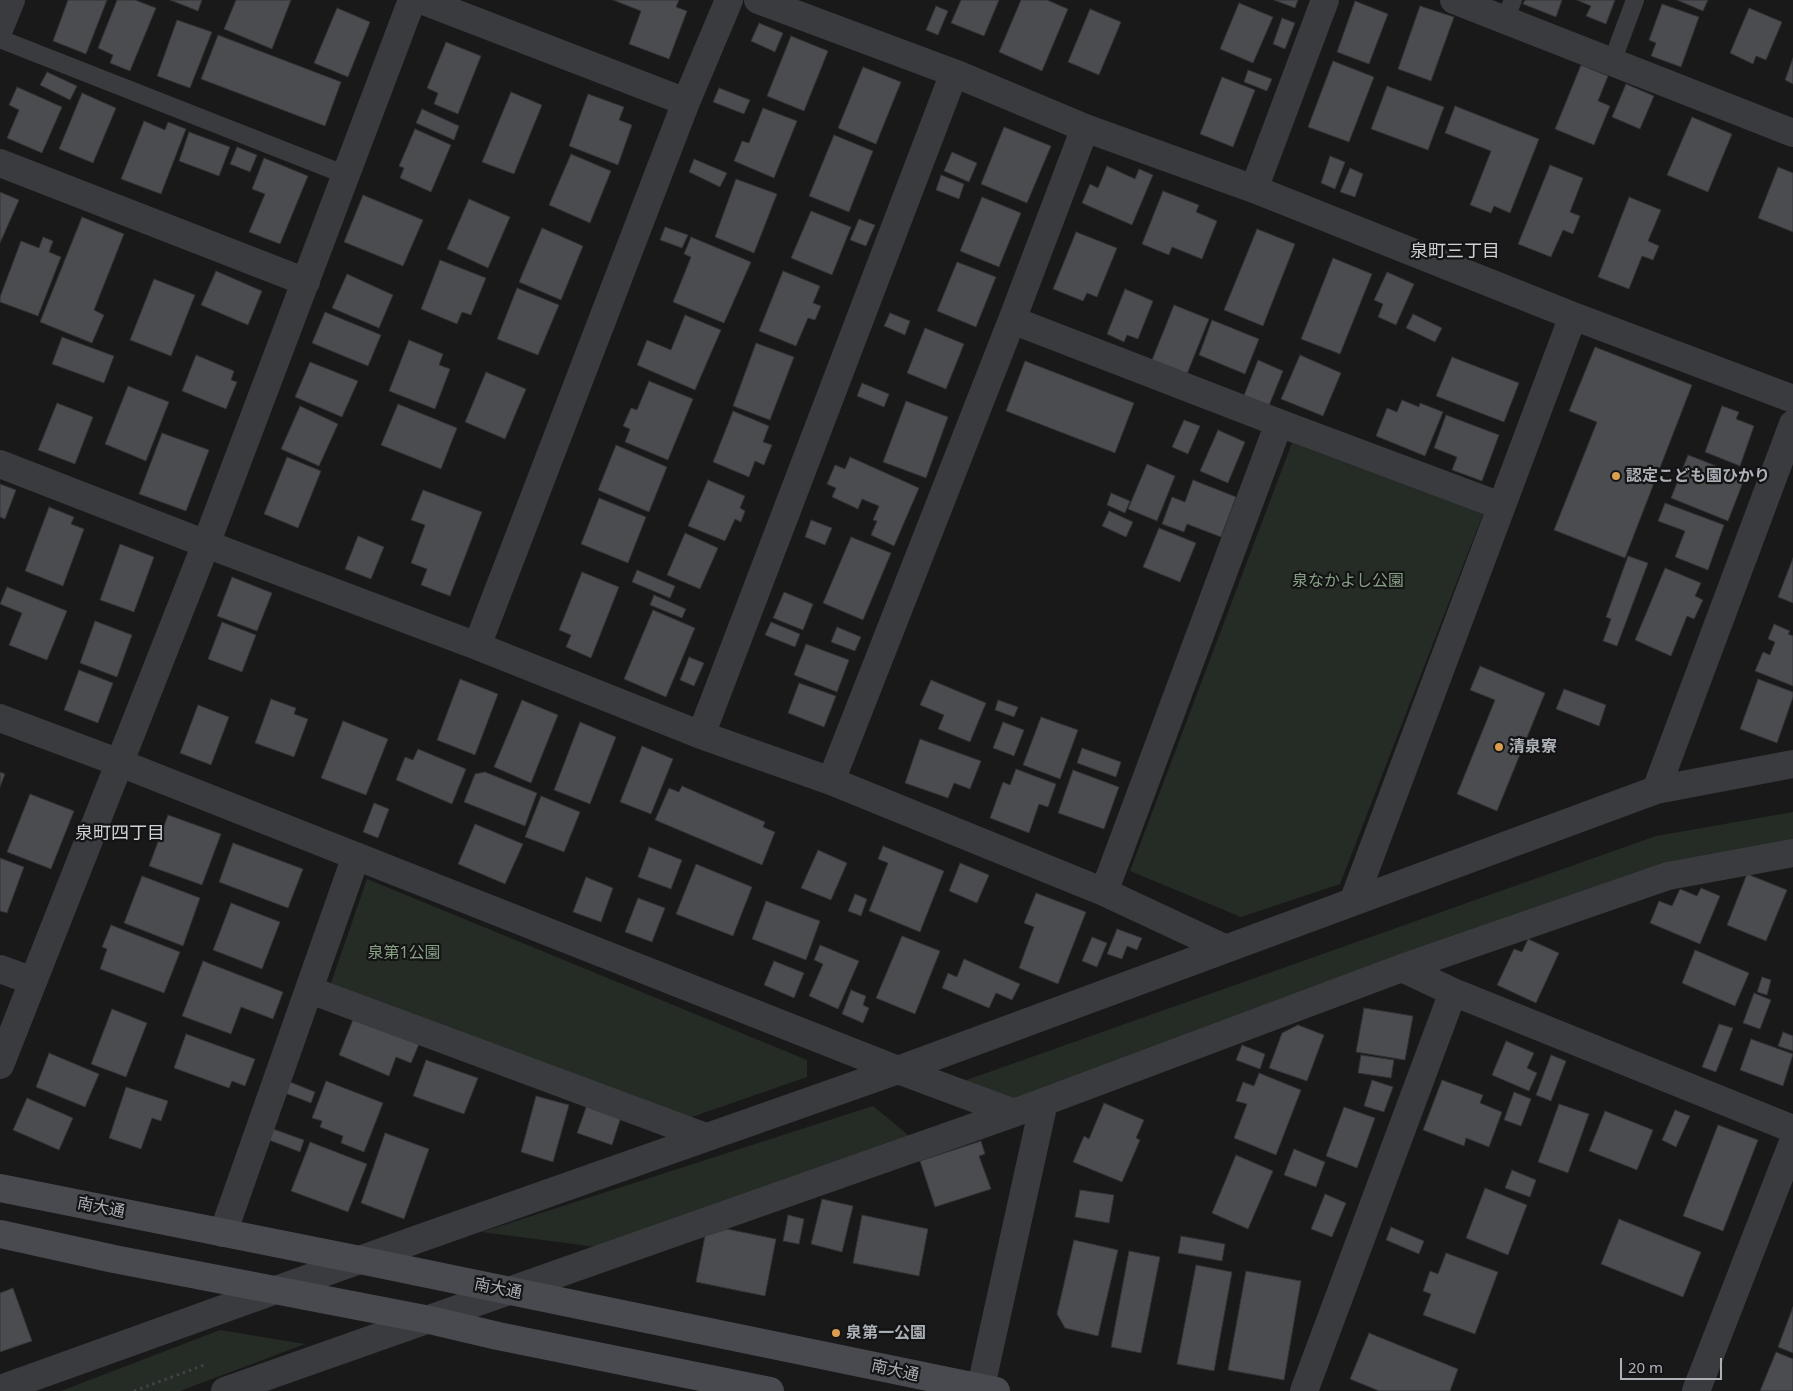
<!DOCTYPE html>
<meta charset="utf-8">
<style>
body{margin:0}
#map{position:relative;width:1793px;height:1391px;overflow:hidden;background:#19191a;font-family:"Noto Sans",sans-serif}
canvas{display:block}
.scale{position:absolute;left:1620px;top:1358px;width:102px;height:22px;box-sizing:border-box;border:2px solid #acb1b8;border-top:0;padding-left:6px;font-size:15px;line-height:18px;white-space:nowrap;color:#acb1b8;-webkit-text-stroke:4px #141415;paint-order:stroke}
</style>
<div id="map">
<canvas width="1793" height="1391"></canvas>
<div class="scale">20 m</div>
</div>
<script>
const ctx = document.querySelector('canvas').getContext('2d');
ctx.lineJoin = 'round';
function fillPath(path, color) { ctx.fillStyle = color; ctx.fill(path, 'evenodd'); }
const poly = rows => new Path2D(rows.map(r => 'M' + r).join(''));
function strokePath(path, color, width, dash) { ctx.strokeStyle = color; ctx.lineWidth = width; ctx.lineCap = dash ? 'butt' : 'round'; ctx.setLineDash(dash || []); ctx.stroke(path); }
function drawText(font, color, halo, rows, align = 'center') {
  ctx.font = font + ' "Noto Sans","Noto Sans JP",sans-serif'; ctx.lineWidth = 4.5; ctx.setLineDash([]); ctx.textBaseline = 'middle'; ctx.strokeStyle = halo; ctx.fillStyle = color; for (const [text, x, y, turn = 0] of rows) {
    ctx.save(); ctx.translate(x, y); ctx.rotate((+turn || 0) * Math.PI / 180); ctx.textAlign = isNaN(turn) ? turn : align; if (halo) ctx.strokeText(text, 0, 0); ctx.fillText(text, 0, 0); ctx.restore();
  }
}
const green = poly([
 [1292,443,1483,514,1340,884,1241,917,1130,871],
 [1793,812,1793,846,1014,1104,961,1082,1656,836],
 [367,879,807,1060,807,1077,689,1118,331,983],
 [873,1106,913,1139,604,1248,482,1232],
 [220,1330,305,1344,180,1391,61,1391]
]);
const building = poly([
 [68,0,107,0,86,54,53,41,68,0],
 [117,0,135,0,156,8,130,71,110,63,113,55,98,48,117,0],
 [170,0,202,0,198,11,170,0],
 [236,0,291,0,272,49,224,29,236,0],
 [613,0,679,0,676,7,687,11,669,59,629,44,641,11,613,0],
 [961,0,999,0,984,36,951,23,961,0],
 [1021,0,1047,0,1068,9,1042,71,999,52,1021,0],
 [1274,0,1298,0,1295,8,1274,0],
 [1525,0,1562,0,1556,17,1523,4,1525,0],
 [1577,0,1615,0,1606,24,1586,16,1591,6,1577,0],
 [1677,0,1708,0,1703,11,1677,0],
 [1355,1,1388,14,1369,64,1337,52,1355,1],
 [1239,3,1273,17,1253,63,1220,49,1239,3],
 [1662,4,1699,17,1681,67,1651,56,1656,43,1649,40,1662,4],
 [936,6,948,11,938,35,926,30,936,6],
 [1420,6,1454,17,1431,81,1398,69,1420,6],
 [337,8,370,22,348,77,314,63,337,8],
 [1749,8,1782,22,1766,60,1756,56,1753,64,1730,53,1749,8],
 [1090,9,1121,22,1099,75,1068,62,1090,9],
 [1282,18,1295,23,1285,49,1273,44,1282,18],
 [177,20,212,32,190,88,157,76,177,20],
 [759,23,783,33,775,52,751,41,759,23],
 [218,35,341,82,325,126,201,79,218,35],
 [791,36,828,51,804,111,767,96,791,36],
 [446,42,481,56,458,114,434,104,438,93,427,88,446,42],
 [1793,58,1793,84,1785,80,1793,58],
 [1333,61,1374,77,1349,142,1308,127,1333,61],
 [1581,65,1608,76,1598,101,1610,106,1594,145,1555,129,1581,65],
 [863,67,901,82,876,144,838,128,863,67],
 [1248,70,1272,79,1267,91,1244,82,1248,70],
 [47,72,77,86,70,100,40,85,47,72],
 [1222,77,1255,90,1233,147,1200,134,1222,77],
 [1626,84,1654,96,1640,129,1612,117,1626,84],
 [1387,86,1444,107,1428,150,1371,129,1387,86],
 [17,87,62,107,42,153,7,138,19,110,9,105,17,87],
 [719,88,750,100,744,114,713,102,719,88],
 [511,92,542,105,514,174,482,162,511,92],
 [82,93,116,108,93,163,59,149,82,93],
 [588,94,624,107,619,120,632,125,618,165,569,146,588,94],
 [1455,106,1539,139,1510,213,1494,206,1491,213,1470,205,1491,151,1445,133,1455,106],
 [763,108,797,121,774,178,734,161,742,141,749,143,763,108],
 [422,109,459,126,454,140,416,123,422,109],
 [1692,117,1732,134,1708,192,1667,175,1692,117],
 [144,121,165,130,168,122,186,129,161,194,121,179,144,121],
 [1004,127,1051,146,1027,203,981,184,1004,127],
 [415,129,451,145,431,192,400,178,404,168,399,166,415,129],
 [189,132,230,147,219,176,179,161,189,132],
 [834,135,873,151,849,212,809,196,834,135],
 [237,147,257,155,250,172,230,164,237,147],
 [952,152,977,163,969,182,944,171,952,152],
 [571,154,611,171,590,223,549,205,571,154],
 [1330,156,1345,162,1335,189,1321,183,1330,156],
 [264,158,308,176,280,244,249,232,265,194,252,189,264,158],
 [694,159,727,173,720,187,689,172,694,159],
 [1550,165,1583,178,1570,212,1580,216,1573,234,1563,230,1551,257,1518,244,1550,165],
 [1107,166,1135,179,1139,169,1153,175,1132,225,1082,203,1090,184,1098,188,1107,166],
 [1778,167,1793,173,1793,232,1758,218,1778,167],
 [1350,168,1363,174,1355,197,1340,192,1350,168],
 [941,175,964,184,959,199,936,190,941,175],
 [736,179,777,194,754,253,715,237,736,179],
 [1163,191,1199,205,1196,212,1217,221,1202,259,1172,247,1169,255,1142,244,1163,191],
 [0,192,19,200,0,243,0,192],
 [363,195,423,220,403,266,344,242,363,195],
 [982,197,1021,213,999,267,960,251,982,197],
 [1629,197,1661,210,1648,241,1659,246,1653,260,1642,256,1629,289,1598,277,1629,197],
 [469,199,510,217,488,268,447,249,469,199],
 [811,211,851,227,832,275,791,258,811,211],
 [82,217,124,234,94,310,104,315,92,343,40,322,82,217],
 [859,219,875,225,866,246,850,240,859,219],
 [665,227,688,235,682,248,660,240,665,227],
 [542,228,583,246,561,300,519,282,542,228],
 [1257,229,1295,244,1263,326,1224,310,1257,229],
 [1076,232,1117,248,1097,297,1087,293,1083,301,1053,289,1076,232],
 [43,237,53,241,49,252,61,257,38,316,0,302,0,297,21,241,39,248,43,237],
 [691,237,751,262,724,323,673,302,691,257,684,254,691,237],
 [1333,258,1372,274,1340,354,1301,339,1333,258],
 [440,260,486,278,471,315,462,312,457,324,421,309,440,260],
 [957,262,996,277,976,327,937,311,957,262],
 [216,271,262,291,248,325,201,305,216,271],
 [783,271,820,286,813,303,821,306,815,320,808,318,796,346,759,331,783,271],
 [1387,272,1414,284,1396,325,1378,317,1383,304,1374,300,1387,272],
 [347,274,393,295,379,328,332,308,347,274],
 [154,279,195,295,171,356,130,340,154,279],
 [517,288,559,305,538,355,497,339,517,288],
 [1125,289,1153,301,1138,339,1127,335,1124,342,1107,334,1125,289],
 [1174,305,1209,319,1187,374,1152,360,1174,305],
 [325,312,381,335,368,366,312,343,325,312],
 [890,313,910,321,905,335,884,326,890,313],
 [1413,314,1442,328,1435,342,1406,328,1413,314],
 [685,315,721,330,695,390,637,365,647,340,671,350,685,315],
 [1212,320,1259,339,1245,374,1199,355,1212,320],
 [925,328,964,344,946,389,907,373,925,328],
 [62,337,114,356,104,383,52,364,62,337],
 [409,340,443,354,439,365,450,369,435,409,389,391,409,340],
 [756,343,794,357,770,420,733,406,756,343],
 [1595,347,1692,385,1625,558,1554,530,1597,422,1569,411,1595,347],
 [196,355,234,371,231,380,237,382,226,409,182,391,196,355],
 [1300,355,1341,373,1323,416,1281,399,1300,355],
 [1452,357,1519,383,1504,422,1436,396,1452,357],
 [1258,360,1283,371,1268,408,1243,398,1258,360],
 [1025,361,1134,403,1115,453,1006,411,1025,361],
 [310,362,358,381,342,417,295,397,310,362],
 [486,372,526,389,505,439,465,422,486,372],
 [649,381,693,399,668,460,625,442,630,429,623,426,631,408,637,410,649,381],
 [862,383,889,394,884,407,857,396,862,383],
 [128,386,169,402,146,461,105,444,128,386],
 [1402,400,1419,407,1420,403,1443,412,1425,456,1376,436,1387,408,1397,412,1402,400],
 [906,401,948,417,926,478,883,462,906,401],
 [57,403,93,417,75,464,38,450,57,403],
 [398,404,457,428,441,469,381,445,398,404],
 [300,406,338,424,319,466,281,449,300,406],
 [1722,406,1739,412,1736,419,1754,426,1740,466,1705,452,1722,406],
 [733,411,769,426,763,442,772,445,764,465,755,461,749,477,713,462,733,411],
 [1446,415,1499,435,1482,481,1452,470,1457,457,1434,448,1446,415],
 [1184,420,1200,426,1188,454,1172,447,1184,420],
 [1218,430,1245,442,1228,483,1200,471,1218,430],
 [162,433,209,450,186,511,139,494,162,433],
 [616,445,667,467,649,512,598,490,616,445],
 [1688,455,1745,477,1728,521,1671,498,1688,455],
 [287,457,321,471,298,528,264,514,287,457],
 [850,457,919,488,894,546,871,535,877,521,873,520,879,506,862,499,858,509,832,497,836,488,827,484,835,465,845,469,850,457],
 [1147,464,1175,476,1157,521,1128,509,1147,464],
 [708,480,745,496,740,508,745,511,741,522,735,519,725,541,688,526,708,480],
 [1193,480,1236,497,1221,537,1187,524,1184,532,1162,524,1172,497,1185,502,1193,480],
 [0,484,16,490,5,519,0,517,0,484],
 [423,490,482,512,450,596,421,585,427,569,411,563,425,525,411,520,423,490],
 [1111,493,1130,501,1125,513,1107,505,1111,493],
 [599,498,646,517,628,563,581,544,599,498],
 [1665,503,1724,525,1708,570,1675,557,1685,531,1658,521,1665,503],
 [49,507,74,517,71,524,84,529,63,586,25,571,49,507],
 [1109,511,1133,522,1126,537,1102,526,1109,511],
 [811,520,832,528,825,545,805,537,811,520],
 [1159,528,1196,543,1180,582,1143,567,1159,528],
 [685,533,718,548,700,589,667,575,685,533],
 [358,536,384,547,371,579,345,569,358,536],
 [851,537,891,553,863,620,823,603,851,537],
 [120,544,154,557,134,612,100,600,120,544],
 [1628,556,1648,563,1617,646,1603,641,1611,619,1606,617,1628,556],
 [1793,558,1793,603,1778,597,1793,558],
 [1665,568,1701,583,1695,596,1703,600,1694,619,1687,616,1671,656,1635,640,1665,568],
 [637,570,675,586,670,598,632,582,637,570],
 [582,572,619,587,591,658,566,647,571,635,559,630,582,572],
 [232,577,272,593,257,631,217,616,232,577],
 [7,587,67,611,47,660,9,645,22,613,0,604,7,587],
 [784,592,813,604,803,630,773,618,784,592],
 [654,595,686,609,682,618,650,605,654,595],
 [653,610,695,628,666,697,624,679,653,610],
 [95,621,132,635,117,677,80,663,95,621],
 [222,622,256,635,242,672,208,659,222,622],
 [771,622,800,634,795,647,765,635,771,622],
 [1774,624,1790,631,1788,634,1793,636,1793,686,1755,671,1763,652,1770,655,1775,642,1768,639,1774,624],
 [837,627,861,637,855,651,831,642,837,627],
 [806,644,849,660,837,692,794,675,806,644],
 [689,657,704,663,694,686,680,680,689,657],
 [1480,666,1545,693,1497,811,1457,794,1495,700,1470,690,1480,666],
 [79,670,113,683,98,723,64,710,79,670],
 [460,679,498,694,475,755,437,740,460,679],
 [1758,679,1793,692,1793,697,1777,743,1740,729,1758,679],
 [931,680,986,703,970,742,938,729,944,715,920,705,931,680],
 [799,683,836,696,824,727,788,713,799,683],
 [1564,689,1606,705,1599,726,1556,709,1564,689],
 [271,699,296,708,294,714,308,719,294,757,255,743,271,699],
 [522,700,558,715,531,783,494,767,522,700],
 [998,700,1018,707,1014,717,995,710,998,700],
 [198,705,229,717,211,765,180,753,198,705],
 [1041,717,1078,730,1060,779,1023,765,1041,717],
 [343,721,388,739,366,795,321,778,343,721],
 [580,722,616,737,590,804,554,790,580,722],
 [1003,722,1024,730,1014,756,993,748,1003,722],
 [920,739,981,761,970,789,954,783,948,798,905,783,920,739],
 [642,746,673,759,651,814,620,802,642,746],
 [1082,748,1121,762,1116,777,1077,763,1082,748],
 [418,749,466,769,452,804,396,780,405,757,413,760,418,749],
 [1016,769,1056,784,1048,807,1039,804,1029,833,990,818,1003,782,1010,785,1016,769],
 [1073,770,1119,787,1104,829,1058,813,1073,770],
 [0,772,5,774,0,787,0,772],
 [485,772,537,793,525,826,464,802,475,774,485,772],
 [682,786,765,822,763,827,775,832,762,865,655,820,669,788,679,792,682,786],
 [30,794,74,811,51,869,7,852,30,794],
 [541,796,580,812,564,852,525,837,541,796],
 [374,803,389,809,378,838,363,832,374,803],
 [168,815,221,834,202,885,149,866,168,815],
 [475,824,523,844,505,884,458,864,475,824],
 [233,843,303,869,288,908,219,882,233,843],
 [883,846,944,871,920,932,869,911,888,863,878,859,883,846],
 [649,847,682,860,671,889,638,877,649,847],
 [818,850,847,863,831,900,801,888,818,850],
 [0,858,24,867,7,913,0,911,0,858],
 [960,863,989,875,977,903,949,891,960,863],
 [696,864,752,887,733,936,676,914,696,864],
 [1747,874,1787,890,1766,941,1727,925,1747,874],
 [142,876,200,898,183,946,124,923,142,876],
 [586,877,613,888,601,922,573,912,586,877],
 [1701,888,1720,896,1700,944,1650,923,1659,901,1672,906,1680,889,1697,896,1701,888],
 [1036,893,1086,912,1058,984,1019,968,1034,927,1024,923,1036,893],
 [855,894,867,899,861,916,848,911,855,894],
 [638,898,665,908,652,942,625,932,638,898],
 [766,901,820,921,806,960,752,939,766,901],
 [231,903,280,922,262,969,213,950,231,903],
 [111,925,180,952,164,993,100,969,107,949,102,947,111,925],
 [1117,929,1142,938,1137,950,1127,946,1122,959,1107,954,1117,929],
 [902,936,940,951,915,1014,876,998,902,936],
 [1092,937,1107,943,1097,967,1082,961,1092,937],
 [1528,939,1559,953,1536,1003,1497,985,1514,949,1522,952,1528,939],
 [820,945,859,961,838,1009,809,996,823,964,814,960,820,945],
 [1695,950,1749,973,1735,1006,1682,983,1695,950],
 [964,959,1020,984,1012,1000,996,993,989,1008,942,988,948,973,957,977,964,959],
 [203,961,283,992,273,1019,241,1007,231,1034,182,1016,203,961],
 [774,961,804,973,794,998,764,985,774,961],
 [1762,977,1771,980,1767,995,1757,992,1762,977],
 [851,990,866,996,863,1005,869,1008,863,1023,842,1014,851,990],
 [1754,993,1771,1000,1760,1029,1743,1023,1754,993],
 [1364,1008,1413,1016,1405,1060,1356,1052,1364,1008],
 [112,1009,147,1023,126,1077,91,1064,112,1009],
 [354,1017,419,1044,411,1063,396,1057,389,1076,339,1055,354,1017],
 [1719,1024,1733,1028,1716,1072,1702,1067,1719,1024],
 [1298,1025,1324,1035,1307,1081,1269,1068,1282,1033,1298,1025],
 [1783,1032,1793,1036,1793,1051,1778,1046,1783,1032],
 [186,1034,255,1059,245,1086,232,1081,229,1088,174,1068,186,1034],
 [1751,1039,1793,1054,1783,1086,1740,1070,1751,1039],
 [1506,1041,1534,1053,1527,1068,1537,1073,1529,1091,1492,1075,1506,1041],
 [1242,1045,1265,1054,1260,1069,1236,1060,1242,1045],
 [49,1053,99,1074,85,1107,36,1087,49,1053],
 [1361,1055,1394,1060,1391,1078,1358,1073,1361,1055],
 [1551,1055,1566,1061,1551,1101,1536,1095,1551,1055],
 [426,1060,478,1078,464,1114,413,1096,426,1060],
 [1259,1073,1301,1090,1276,1155,1234,1138,1247,1104,1236,1101,1243,1082,1254,1086,1259,1073],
 [1372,1080,1393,1087,1384,1112,1364,1106,1372,1080],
 [1442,1080,1483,1095,1480,1103,1502,1112,1489,1147,1466,1138,1464,1146,1423,1130,1442,1080],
 [326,1081,383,1103,364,1152,341,1143,343,1136,320,1127,322,1121,312,1118,326,1081],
 [290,1082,315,1092,311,1103,285,1093,290,1082],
 [126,1087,168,1101,161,1121,152,1118,141,1149,109,1138,126,1087],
 [1514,1092,1531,1099,1521,1126,1504,1120,1514,1092],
 [536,1096,569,1105,553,1162,521,1152,536,1096],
 [27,1098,73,1118,59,1150,13,1130,27,1098],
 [1104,1103,1144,1120,1136,1138,1140,1140,1122,1182,1073,1162,1084,1136,1089,1139,1104,1103],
 [1559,1104,1589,1114,1568,1173,1538,1162,1559,1104],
 [587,1105,621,1117,612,1145,577,1133,587,1105],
 [1344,1107,1375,1118,1357,1168,1326,1156,1344,1107],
 [1675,1110,1690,1116,1676,1147,1662,1140,1675,1110],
 [1605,1111,1653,1130,1637,1170,1589,1151,1605,1111],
 [1718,1125,1758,1140,1723,1231,1683,1216,1718,1125],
 [273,1129,304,1140,300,1152,269,1140,273,1129],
 [385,1133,429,1149,404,1219,361,1203,385,1133],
 [981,1141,985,1154,979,1156,991,1189,935,1207,920,1161,981,1141],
 [310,1142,367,1164,348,1212,291,1191,310,1142],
 [1294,1149,1325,1162,1316,1187,1284,1175,1294,1149],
 [1236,1155,1273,1171,1248,1229,1212,1213,1236,1155],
 [1512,1170,1536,1180,1530,1197,1505,1188,1512,1170],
 [1485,1188,1527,1205,1508,1255,1466,1238,1485,1188],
 [1080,1190,1114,1195,1109,1223,1075,1217,1080,1190],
 [1325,1194,1346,1203,1332,1237,1311,1229,1325,1194],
 [822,1199,853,1206,842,1252,811,1244,822,1199],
 [788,1215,804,1219,799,1244,783,1241,788,1215],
 [862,1215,928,1229,919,1276,853,1263,862,1215],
 [1619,1219,1701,1252,1683,1297,1601,1264,1619,1219],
 [1391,1227,1424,1241,1419,1254,1386,1240,1391,1227],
 [727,1229,776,1239,765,1296,696,1282,705,1236,727,1229],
 [1181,1236,1225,1244,1222,1261,1178,1253,1181,1236],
 [1074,1240,1118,1250,1098,1336,1065,1328,1057,1314,1074,1240],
 [1129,1251,1160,1257,1141,1353,1111,1347,1129,1251],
 [1446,1253,1498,1272,1475,1334,1423,1315,1431,1294,1423,1291,1430,1271,1438,1274,1446,1253],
 [1196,1265,1232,1272,1214,1371,1177,1364,1196,1265],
 [1246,1271,1301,1281,1284,1380,1228,1370,1246,1271],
 [13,1288,32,1341,0,1352,0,1293,13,1288],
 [1793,1307,1793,1353,1778,1347,1793,1307],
 [1369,1333,1458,1369,1450,1391,1379,1391,1350,1379,1369,1333],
 [1776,1352,1793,1359,1793,1391,1760,1391,1776,1352]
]);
const path = poly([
 [134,1391,207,1364]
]);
const lane = poly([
 [1505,20,1513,0],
 [0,39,346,175],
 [1612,62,1635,0]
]);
const street = poly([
 [421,0,686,102],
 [758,0,954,73,1085,128,1254,189,1573,316,1793,399],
 [1454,0,1793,133],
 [0,27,11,0],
 [0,163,306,282],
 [1254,189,1325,0],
 [1012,320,1279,423,1501,506],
 [0,464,206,544,477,646,701,735,831,781,1104,892,1224,948],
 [477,646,686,102,729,0],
 [0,718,120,763,898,1070,1014,1113],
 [701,735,954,73],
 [831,781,1012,320,1085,128],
 [1656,790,1793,424],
 [1104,892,1279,423],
 [1353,902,1573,316],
 [1402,968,1453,992,1793,1129],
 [0,969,33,981],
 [310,990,706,1137],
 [0,1065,206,544,412,0],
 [223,1233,356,856],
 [0,1389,418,1239,898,1070,1656,790,1793,764],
 [225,1391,1014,1113,1402,968,1668,876,1793,853],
 [980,1391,1044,1102],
 [1304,1391,1453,992],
 [1696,1391,1793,1142]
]);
const secondary = poly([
 [0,1188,360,1260,996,1391],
 [0,1234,114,1259,430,1320,498,1336,770,1391]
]);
const markers = [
 [1616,476,5,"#dd9d4e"],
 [1499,747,5,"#dd9d4e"],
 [836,1333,5,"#dd9d4e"]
];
const poiNames = [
 ["認定こども園ひかり",1626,476],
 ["清泉寮",1509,747],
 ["泉第一公園",846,1333]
];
const parkNames = [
 ["泉なかよし公園",1348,581],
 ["泉第1公園",404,953]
];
const streetNames = [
 ["南大通",101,1208,11],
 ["南大通",498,1289,11],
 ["南大通",895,1371,12]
];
const neighbourhoodNames = [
 ["泉町三丁目",1455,252],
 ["泉町四丁目",120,834]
];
fillPath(green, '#252c25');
fillPath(building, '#4b4c4f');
strokePath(building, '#333336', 1);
strokePath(path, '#404246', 3, [2.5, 4]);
strokePath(lane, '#3a3b3f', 18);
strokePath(street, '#3a3b3f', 28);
strokePath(secondary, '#484a4f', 28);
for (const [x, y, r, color] of markers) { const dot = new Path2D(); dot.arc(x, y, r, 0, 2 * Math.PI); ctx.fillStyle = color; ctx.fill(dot); strokePath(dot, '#141415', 2); }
drawText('bold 16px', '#acb1b8', '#141415', poiNames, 'left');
drawText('16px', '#87a186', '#141415', parkNames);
drawText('16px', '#acb1b8', '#141415', streetNames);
drawText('18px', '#cdd0d5', '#141415', neighbourhoodNames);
</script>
